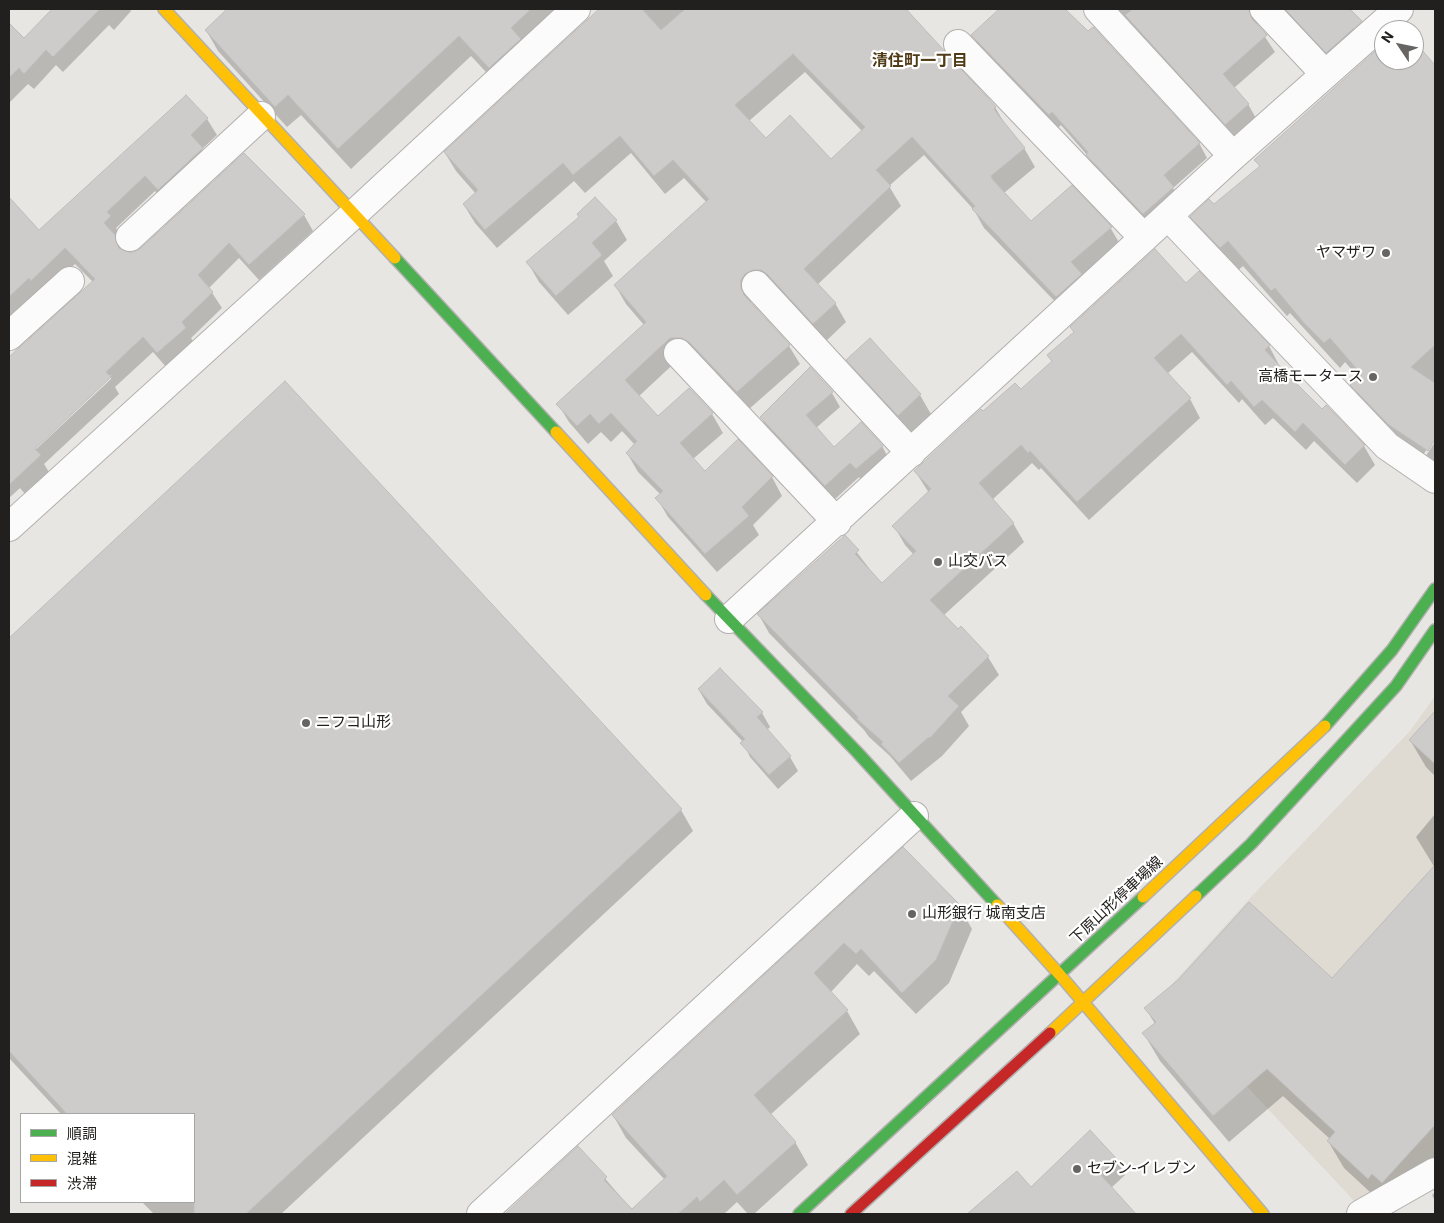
<!DOCTYPE html>
<meta charset="utf-8">
<style>
body{margin:0}
#map{position:relative;width:1444px;height:1223px;overflow:hidden;background:#e8e6e3;font-family:Roboto,"Noto Sans JP",sans-serif}
canvas{display:block}
.frame{position:absolute;inset:0;border:10px solid #21201e;pointer-events:none}
.legend{position:absolute;left:20px;top:1113px;width:175px;height:90px;box-sizing:border-box;background:#fff;border:1px solid #a6a6a5;margin:0;padding:6px 9px;list-style:none;font-size:15px;color:#21201e}
.legend li{display:flex;align-items:center;gap:10px;height:25px}
.legend b{width:25px;border:1px solid #a6a6a5}
.north{position:absolute;left:1374px;top:20px;width:50px;height:50px;box-sizing:border-box;background:#fff;border:1px solid #a6a6a5;border-radius:50%;rotate:304deg;font-size:14px;font-weight:700;line-height:20px;text-align:center;color:#21201e}
.north::after{content:'';display:block;margin:auto;width:18px;height:22px;background:#676563;clip-path:polygon(50% 0,100% 100%,50% 72%,0 100%)}
</style>
<div id="map">
<canvas width="1444" height="1223"></canvas>
<div class="frame"></div>
<ul class="legend">
<li><b style="height:6px;background:#4caf50"></b>順調</li>
<li><b style="height:6px;background:#ffc107"></b>混雑</li>
<li><b style="height:6px;background:#c62828"></b>渋滞</li>
</ul>
<div class="north">N</div>
</div>
<script>
const ctx = document.querySelector('canvas').getContext('2d');
ctx.lineJoin = 'round';
function fillPath(path, color) { ctx.fillStyle = color; ctx.fill(path, 'evenodd'); }
const poly = rows => new Path2D(rows.map(r => 'M' + r).join(''));
function strokePath(path, color, width, dash) { ctx.strokeStyle = color; ctx.lineWidth = width; ctx.lineCap = dash ? 'butt' : 'round'; ctx.setLineDash(dash || []); ctx.stroke(path); }
function drawText(font, color, halo, rows, align = 'center') {
  ctx.font = font + ' Roboto,"Noto Sans JP",sans-serif'; ctx.lineWidth = 4.5; ctx.setLineDash([]); ctx.textBaseline = 'middle'; ctx.strokeStyle = halo; ctx.fillStyle = color; for (const [text, x, y, turn = 0] of rows) {
    ctx.save(); ctx.translate(x, y); ctx.rotate((+turn || 0) * Math.PI / 180); ctx.textAlign = isNaN(turn) ? turn : align; if (halo) ctx.strokeText(text, 0, 0); ctx.fillText(text, 0, 0); ctx.restore();
  }
}
const built = poly([
 [1435,696,1435,1161,1358,1205,1252,1092,1165,992,1252,896,1410,731]
]);
const shadow = poly([
 [54,9,64,9,67,12,70,9,130,9,131,11,114,30,109,25,63,72,56,65,34,89,28,84,9,103,9,26,24,40],
 [229,9,559,9,501,88,471,56,351,169,301,115,287,127,218,51,206,30],
 [601,9,904,9,995,107,1006,126,1024,148,1035,167,1004,193,1031,222,1110,227,1121,246,1068,315,984,228,974,210,924,155,889,186,901,206,817,285,835,303,846,322,825,342,751,299,751,304,789,346,800,364,748,410,681,357,638,397,657,418,689,390,712,414,723,433,693,459,705,473,772,477,782,496,753,525,759,535,717,572,668,517,657,498,661,495,638,472,627,453,635,445,622,431,611,442,601,432,588,444,569,422,558,404,644,325,626,304,615,285,707,203,684,178,665,194,631,153,585,193,574,181,497,248,475,223,464,205,476,194,456,171,445,153],
 [805,72,862,131,831,161,766,140,749,121],
 [1001,9,1063,9,1199,143,1207,158,1173,188,1181,202,1152,228,1095,169,1087,155,1061,125,1058,128,981,49,972,35],
 [1114,9,1334,9,1353,28,1362,44,1336,68,1257,21,1257,25,1275,52,1234,88,1248,104,1257,120,1235,140],
 [1415,44,1435,67,1435,437,1423,455,1425,457,1435,442,1435,471,1366,410,1352,385,1359,378,1345,362,1340,368,1290,313,1287,316,1243,266,1235,273,1206,242,1192,217,1214,206,1260,168,1256,160,1396,60,1414,60],
 [186,96,207,119,217,135,202,149,211,165,168,205,155,191,116,228,119,233,114,237,122,251,131,254,304,215,313,231,259,280,239,258,209,288,222,308,191,338,195,344,167,368,153,352,115,387,119,394,44,464,49,472,25,494,20,488,9,498,9,359,94,283,75,264,41,296,9,321,9,198,39,232],
 [111,375,111,379,31,454,29,452],
 [616,221,627,240,604,261,613,276,568,315,539,282,528,263],
 [1186,284,1269,346,1279,365,1278,366,1322,410,1364,446,1375,465,1357,483,1314,441,1306,450,1273,418,1265,425,1242,399,1239,403,1192,352,1167,374,1190,399,1200,418,1089,520,1041,468,1039,470,1032,463,992,500,1013,523,1024,542,944,615,988,657,999,675,961,712,969,726,942,756,911,781,890,756,869,737,864,730,769,633,759,615,845,537,882,585,914,555,905,545,894,526,929,493,915,471,983,413,1021,391,1052,362,1048,356],
 [870,340,920,395,932,416,911,436,860,382,848,360],
 [810,368,832,393,840,407,816,428,833,449,882,446,890,461,864,483,859,477,834,500,769,431,761,417],
 [285,383,681,810,693,831,281,1214,154,1214,142,1202,194,1202,194,1114,61,1114,9,1058,9,639],
 [699,690,762,713,770,727,767,730,790,757,798,771,778,789,750,757,743,742,707,704],
 [1435,713,1435,776,1426,767,1410,740],
 [1435,814,1435,1169,1398,1210,1388,1201,1384,1205,1344,1168,1328,1141,1330,1139,1283,1096,1229,1142,1160,1061,1144,1034,1155,1024,1146,1009,1332,980,1435,868,1416,837],
 [903,849,959,906,972,929,949,983,916,1014,874,971,869,976,857,964,830,993,847,1011,860,1034,770,1115,795,1142,808,1165,754,1214,748,1214,737,1202,724,1214,507,1214,578,1147,632,1210,665,1180,626,1138,613,1115],
 [1115,1158,1125,1175,1111,1188,1135,1214,975,1214,973,1211],
 [1435,1192,1435,1201,1432,1195]
]);
const building = poly([
 [52,9,100,9,53,57,46,50,24,74,19,68,9,78,9,23,24,38,52,9],
 [227,9,531,9,511,28,521,39,489,68,459,36,338,149,288,95,275,107,205,30,227,9],
 [599,9,642,9,661,30,685,9,906,9,996,107,994,109,999,116,1025,148,991,176,993,180,1031,221,1072,185,1112,227,1071,262,1082,274,1056,297,972,209,975,206,912,137,876,170,891,186,804,269,836,303,813,324,767,274,761,270,753,270,745,274,741,280,741,288,744,295,790,345,737,392,689,342,682,338,670,338,625,380,658,416,689,388,713,413,680,443,705,471,738,439,773,476,742,507,749,516,705,554,655,498,663,491,626,453,637,441,611,413,599,424,590,414,577,426,556,404,646,322,614,285,709,199,673,160,654,176,620,136,573,175,563,163,485,230,463,204,478,190,444,152,599,9],
 [793,54,865,127,831,159,790,115,766,138,735,105,793,54],
 [999,9,1065,9,1088,31,1093,27,1200,143,1164,175,1174,187,1143,214,1086,155,1088,152,1052,112,1049,115,971,35,999,9],
 [1133,9,1249,9,1252,19,1267,35,1223,74,1249,104,1225,125,1125,15,1133,9],
 [1285,9,1350,9,1362,21,1326,53,1285,9],
 [1414,41,1435,65,1435,345,1411,367,1435,383,1435,439,1428,451,1389,425,1350,385,1362,375,1330,338,1324,343,1304,323,1275,288,1271,291,1228,241,1220,248,1190,217,1209,199,1214,204,1260,166,1254,160,1382,45,1384,60,1414,60,1414,41],
 [186,95,208,118,191,135,203,148,158,190,145,176,107,212,111,216,104,223,115,235,119,248,131,253,141,248,244,153,305,214,249,265,229,243,198,275,213,292,182,322,186,328,157,353,143,337,106,372,111,377,35,449,41,455,9,485,9,357,95,279,65,248,31,281,29,278,9,297,9,197,39,230,186,95],
 [595,197,617,220,592,243,602,255,556,296,526,262,579,217,577,214,595,197],
 [1155,249,1186,283,1199,271,1270,345,1265,350,1288,375,1322,409,1326,405,1365,445,1345,465,1303,423,1295,432,1262,400,1254,407,1231,381,1227,385,1181,334,1154,358,1191,398,1077,502,1030,451,1028,453,1021,445,979,483,1014,523,930,600,958,629,961,626,989,656,948,696,959,706,930,738,929,737,899,763,881,744,883,742,857,719,858,717,757,614,845,535,859,550,855,554,882,583,916,551,892,526,931,489,914,471,981,409,983,411,1015,383,1021,389,1052,361,1047,355,1074,332,1070,327,1155,249],
 [870,338,921,394,898,416,846,360,870,338],
 [810,367,833,392,806,415,834,447,861,422,883,446,856,469,850,463,825,486,760,417,810,367],
 [285,381,682,809,246,1214,194,1214,194,1114,67,1114,9,1051,9,638,285,381],
 [720,668,763,712,757,717,791,756,769,775,740,743,745,739,698,689,720,668],
 [1435,711,1435,764,1409,740,1435,711],
 [903,847,960,905,936,960,902,993,861,949,856,954,844,943,814,973,848,1010,754,1095,796,1142,737,1195,724,1180,700,1202,697,1197,678,1214,505,1214,578,1146,607,1177,604,1180,632,1209,667,1176,612,1115,903,847],
 [1435,865,1435,1125,1382,1183,1372,1174,1368,1179,1327,1141,1335,1132,1267,1069,1213,1116,1142,1033,1156,1022,1144,1008,1178,980,1249,902,1332,978,1435,865],
 [1090,1130,1116,1158,1100,1174,1136,1214,967,1214,1017,1171,1031,1187,1090,1130]
]);
const street = poly([
 [1098,9,1233,156],
 [1264,9,1325,74],
 [958,44,1144,238],
 [1168,216,1387,446,1435,479],
 [130,237,261,116],
 [756,285,911,453],
 [9,336,70,281],
 [678,353,837,522],
 [9,527,354,214,576,9],
 [729,619,1233,156,1399,9],
 [481,1214,914,816],
 [1361,1214,1435,1172]
]);
const fast = poly([
 [395,258,556,432],
 [706,595,857,752,997,905],
 [1325,726,1392,650,1435,589],
 [1196,896,1251,844,1396,686,1435,630],
 [799,1214,1143,897]
]);
const slow = poly([
 [164,9,395,258],
 [556,432,706,595],
 [1143,897,1325,726],
 [997,905,1060,975,1263,1214],
 [1050,1033,1196,896]
]);
const jam = poly([
 [851,1214,1050,1033]
]);
const markers = [
 [1386,253,5,"#676563"],
 [1373,377,5,"#676563"],
 [938,562,5,"#676563"],
 [306,723,5,"#676563"],
 [912,914,5,"#676563"],
 [1077,1169,5,"#676563"]
];
const poiNames = [
 ["ヤマザワ",1376,253,"right"],
 ["高橋モータース",1363,377,"right"],
 ["山交バス",948,562],
 ["ニフコ山形",316,723],
 ["山形銀行 城南支店",922,914],
 ["セブン-イレブン",1087,1169]
];
const streetNames = [
 ["下原山形停車場線",1117,901,-43]
];
const neighbourhoodNames = [
 ["清住町一丁目",920,62]
];
fillPath(built, '#dfdad2');
fillPath(shadow, '#0003');
fillPath(building, '#cdccca');
strokePath(building, '#bfbdbb', 1);
strokePath(street, '#b1b0ae', 30);
strokePath(fast, '#b1b0ae', 14);
strokePath(slow, '#b1b0ae', 14);
strokePath(jam, '#b1b0ae', 14);
strokePath(street, '#fcfbfb', 28);
strokePath(fast, '#4caf50', 11);
strokePath(slow, '#ffc107', 11);
strokePath(jam, '#c62828', 11);
for (const [x, y, r, color] of markers) { const dot = new Path2D(); dot.arc(x, y, r, 0, 2 * Math.PI); ctx.fillStyle = color; ctx.fill(dot); strokePath(dot, '#fff', 2); }
drawText('15px', '#21201e', '#fff', poiNames, 'left');
drawText('15px', '#21201e', '#fff', streetNames);
drawText('bold 16px', '#503b16', '#fff', neighbourhoodNames);
</script>
